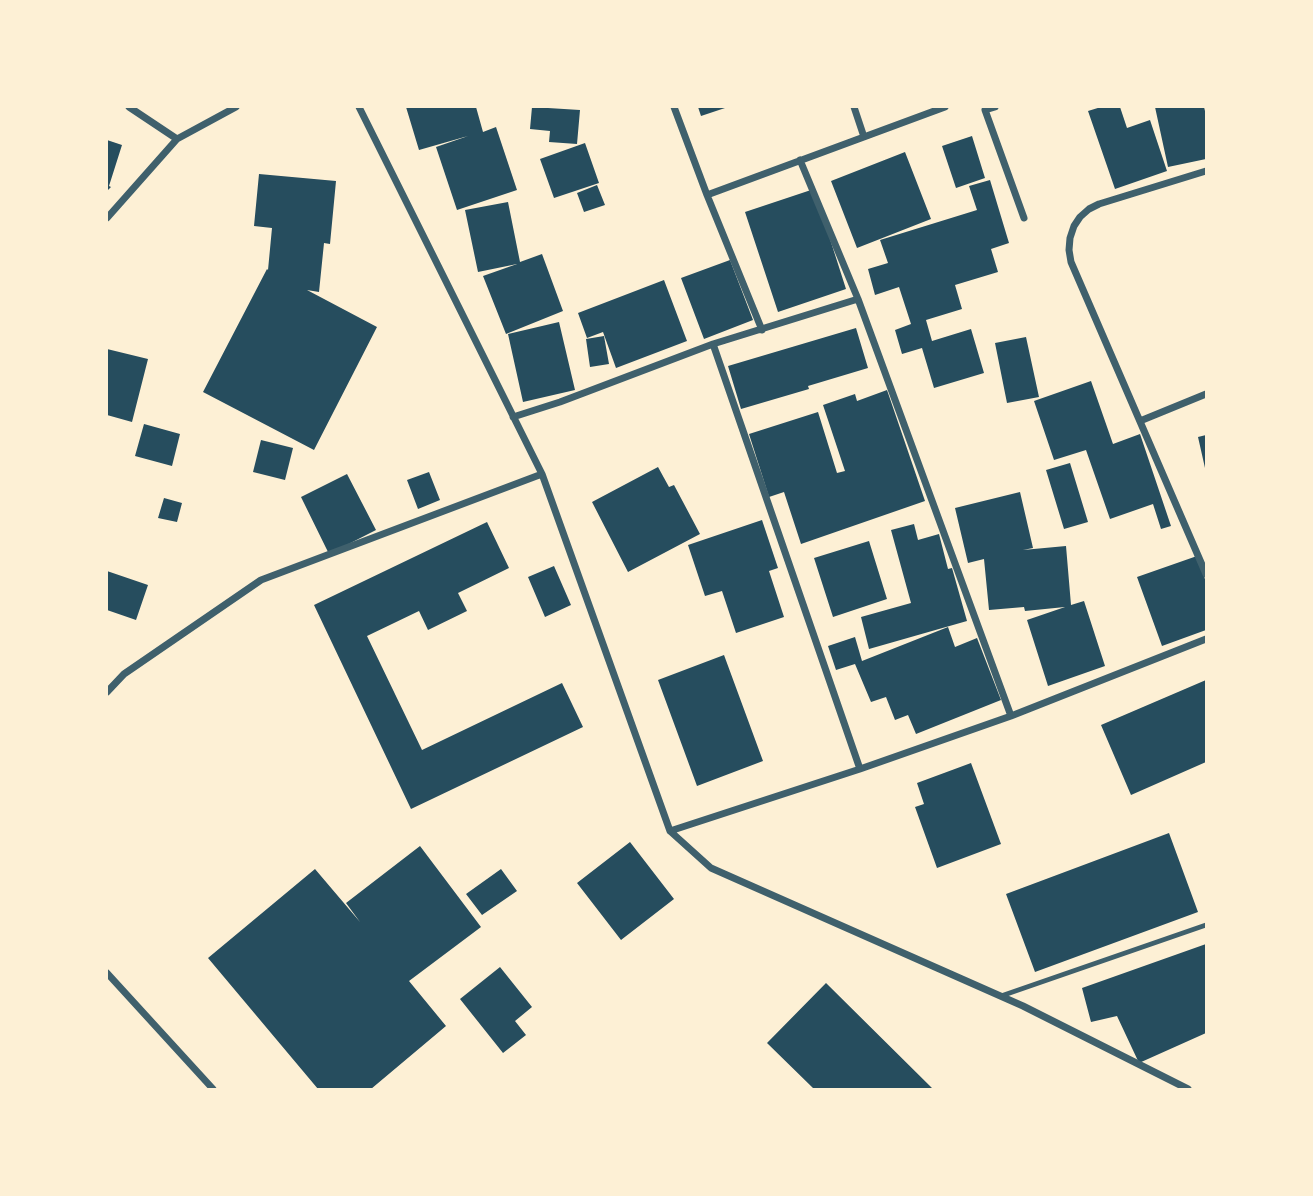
<!DOCTYPE html>
<style>
body{margin:0}
#map{position:relative;width:1313px;height:1196px;overflow:hidden;background:#fdf0d5;font-family:"Public Sans",sans-serif}
canvas{display:block}
.frame{position:absolute;inset:0;border:108px solid #fdf0d5;pointer-events:none}
</style>
<div id="map">
<canvas width="1313" height="1196"></canvas>
<div class="frame"></div>
</div>
<script>
const ctx = document.querySelector('canvas').getContext('2d');
ctx.lineJoin = 'round';
function fillPath(path, color) { ctx.fillStyle = color; ctx.fill(path, 'evenodd'); }
const poly = rows => new Path2D(rows.map(r => 'M' + r).join(''));
function strokePath(path, color, width, dash) { ctx.strokeStyle = color; ctx.lineWidth = width; ctx.lineCap = dash ? 'butt' : 'round'; ctx.setLineDash(dash || []); ctx.stroke(path); }
const building = poly([
 [406,107,476,107,483,132,496,127,517,190,457,210,436,147,468,136,419,150],
 [532,107,580,110,577,144,549,142,550,131,530,129],
 [698,107,728,107,701,116],
 [1101,107,1120,107,1127,128,1150,120,1167,171,1115,189,1088,111],
 [1155,107,1204,107,1206,115,1206,159,1168,167],
 [972,136,985,178,956,188,942,146],
 [107,140,122,145,109,186,111,187,107,191],
 [585,143,599,183,554,198,540,159],
 [905,152,931,219,857,248,831,181],
 [259,174,336,181,330,244,324,243,319,292,307,290,377,327,314,450,203,392,267,269,268,270,272,228,254,226],
 [990,180,1009,243,991,249,998,272,955,285,962,309,926,320,932,341,971,329,984,373,934,388,922,348,902,354,895,330,911,324,899,287,875,295,868,269,888,263,880,240,977,210,969,186],
 [597,185,605,205,584,212,577,193],
 [814,189,846,289,778,312,745,212],
 [508,202,520,262,542,254,563,311,506,334,483,276,517,264,478,272,465,210],
 [730,260,753,320,704,339,681,278],
 [664,280,687,341,616,368,603,332,587,338,578,313],
 [559,322,575,390,523,402,508,334],
 [856,328,868,368,808,386,809,389,741,409,728,366],
 [604,336,609,364,590,367,586,339],
 [1026,337,1039,397,1007,403,995,343],
 [107,349,148,359,132,422,107,415],
 [1091,381,1113,444,1140,434,1171,526,1161,529,1153,504,1110,519,1086,450,1054,460,1034,401],
 [887,390,925,501,801,544,784,492,769,497,749,434,818,412,837,473,845,471,823,405,855,394,857,401],
 [144,424,180,434,172,466,135,456],
 [1206,435,1206,468,1205,468,1198,437],
 [261,440,293,448,285,480,253,472],
 [1070,463,1088,522,1064,529,1046,470],
 [658,467,669,487,674,485,700,534,628,572,592,502],
 [429,472,440,500,418,509,407,480],
 [347,474,376,530,329,554,301,497],
 [1020,492,1033,548,1023,550,1066,546,1071,605,1084,601,1105,666,1048,686,1027,620,1065,607,1025,611,1024,607,989,610,984,559,968,563,955,508],
 [164,498,182,503,177,522,158,518],
 [762,520,778,568,769,571,784,617,736,633,722,591,705,596,688,545],
 [487,522,509,568,458,593,467,611,428,630,419,611,367,636,422,750,562,683,583,727,411,809,314,605],
 [914,524,918,540,939,534,948,569,952,568,967,621,869,649,861,617,911,603,891,530],
 [869,541,887,599,833,617,814,558],
 [1197,556,1206,582,1206,630,1162,646,1137,577],
 [554,566,571,605,545,617,528,577],
 [107,571,148,585,136,620,107,610],
 [948,627,955,647,977,638,1001,700,916,734,908,715,895,720,886,697,871,702,855,664,836,670,828,646,855,637,862,661],
 [724,655,763,761,697,786,658,680],
 [1206,680,1206,762,1131,795,1101,725],
 [971,763,1001,844,937,868,915,807,924,804,917,783],
 [1169,833,1198,912,1035,972,1006,894],
 [630,842,674,899,621,940,577,883],
 [420,846,481,927,409,981,446,1026,371,1089,318,1089,208,958,315,869,360,922,346,903],
 [501,869,517,891,482,915,466,894],
 [1206,944,1206,1033,1139,1063,1117,1016,1091,1022,1082,988],
 [500,967,532,1007,515,1021,526,1035,503,1053,460,999],
 [826,983,933,1089,814,1089,767,1043]
]);
const service = poly([
 [1001,996,1206,925]
]);
const minor = poly([
 [129,107,177,139],
 [359,107,542,474,670,831,711,868,1023,1006,1188,1089],
 [674,107,707,195,762,330],
 [854,107,864,137],
 [995,107,985,110,1024,218],
 [800,160,858,299,1011,716],
 [1206,171,1099,204,1089,209,1080,217,1074,226,1070,238,1069,250,1071,262,1206,574],
 [707,195,945,107],
 [107,218,177,139,236,107],
 [713,344,860,769],
 [513,417,560,402,713,344,858,299],
 [1140,421,1206,394],
 [107,692,124,674,261,580,542,474],
 [670,831,860,769,1011,716,1206,639],
 [107,973,213,1089]
]);
fillPath(building, '#264d5e');
strokePath(service, '#3f606c', 5);
strokePath(minor, '#3f606c', 7);
</script>
